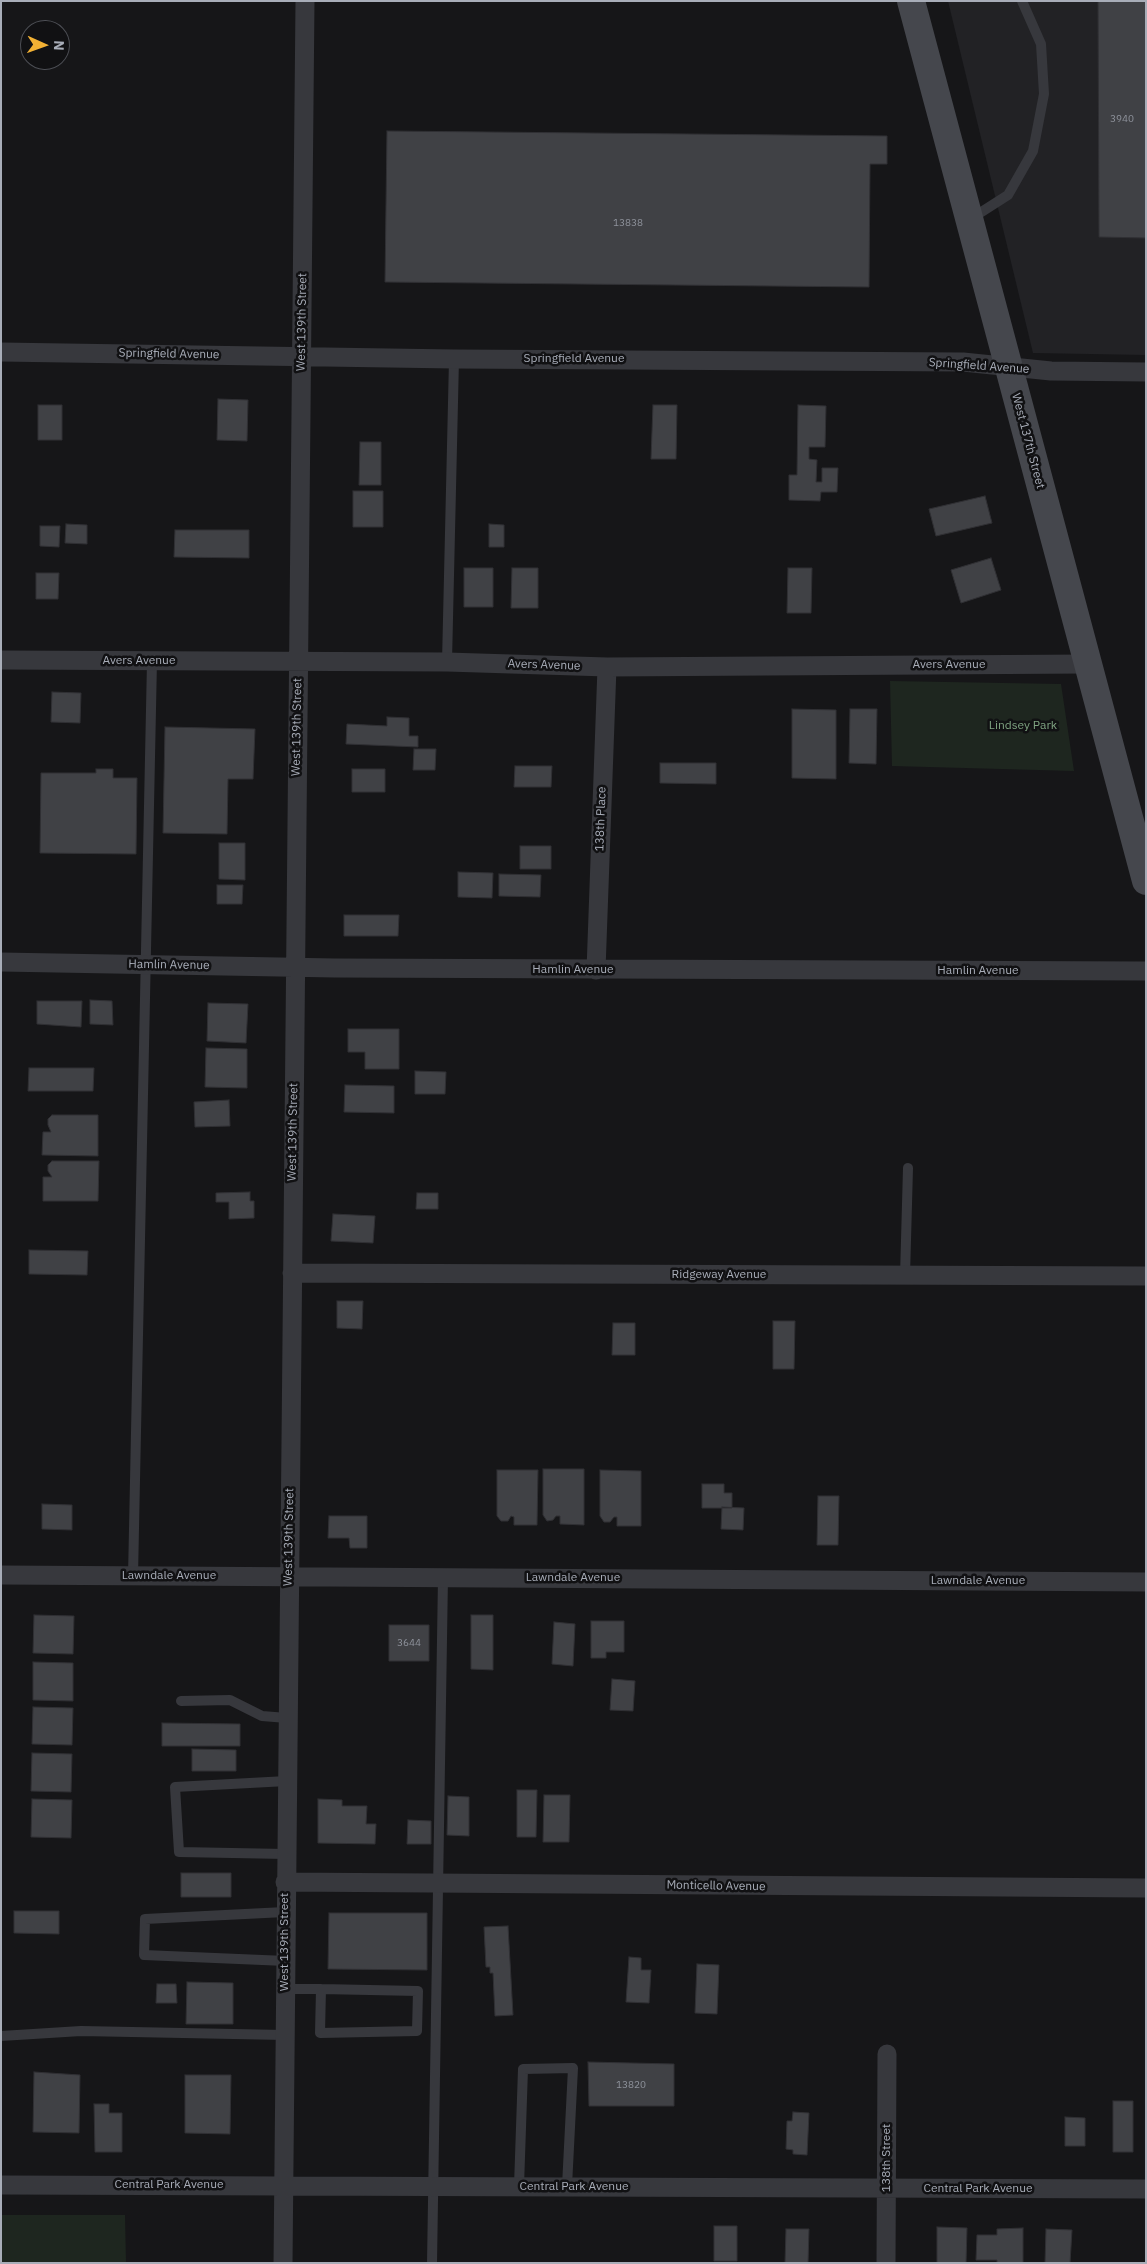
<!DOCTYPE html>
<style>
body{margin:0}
#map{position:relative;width:1147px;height:2264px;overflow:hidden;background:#161618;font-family:"IBM Plex Sans",sans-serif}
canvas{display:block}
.frame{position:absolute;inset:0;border:2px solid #a8adb8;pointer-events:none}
.north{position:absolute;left:20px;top:20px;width:50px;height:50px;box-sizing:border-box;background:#111113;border:1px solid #4d4f55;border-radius:50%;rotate:92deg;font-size:14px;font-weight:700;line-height:20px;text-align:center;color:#a8adb8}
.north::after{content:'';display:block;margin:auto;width:18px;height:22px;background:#f2b134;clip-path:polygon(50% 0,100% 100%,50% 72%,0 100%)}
</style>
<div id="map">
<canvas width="1147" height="2264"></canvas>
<div class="frame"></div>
<div class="north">N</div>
</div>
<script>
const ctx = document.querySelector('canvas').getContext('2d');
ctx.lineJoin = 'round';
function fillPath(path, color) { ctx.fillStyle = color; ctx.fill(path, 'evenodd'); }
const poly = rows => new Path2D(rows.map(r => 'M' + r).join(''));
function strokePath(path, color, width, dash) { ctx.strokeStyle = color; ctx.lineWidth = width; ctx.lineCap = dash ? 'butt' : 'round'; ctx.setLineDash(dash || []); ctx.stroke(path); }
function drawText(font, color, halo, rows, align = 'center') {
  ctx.font = font + ' "IBM Plex Sans",sans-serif'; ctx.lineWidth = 5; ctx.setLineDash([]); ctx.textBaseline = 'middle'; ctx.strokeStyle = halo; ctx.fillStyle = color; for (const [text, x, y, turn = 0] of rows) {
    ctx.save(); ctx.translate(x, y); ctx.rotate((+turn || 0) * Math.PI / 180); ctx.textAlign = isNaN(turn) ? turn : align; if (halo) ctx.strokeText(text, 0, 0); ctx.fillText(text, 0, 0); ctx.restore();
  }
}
const built = poly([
 [948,1,1146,1,1146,355,1033,353]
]);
const green = poly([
 [890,681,1061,684,1074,771,892,766],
 [1,2215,125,2215,126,2263,1,2263]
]);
const building = poly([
 [1098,1,1146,1,1146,238,1099,237,1098,1],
 [387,131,887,136,887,164,870,164,869,287,385,282,387,131],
 [218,399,248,400,247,441,217,440,218,399],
 [38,405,62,405,62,440,38,440,38,405],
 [653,405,677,405,676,459,651,459,653,405],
 [798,405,826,406,825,447,809,447,809,459,817,460,816,482,822,482,822,468,838,468,837,492,821,492,820,501,789,500,789,475,797,475,798,405],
 [360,442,381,442,381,485,359,485,360,442],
 [353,491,383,491,383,527,353,527,353,491],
 [985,496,992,523,936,536,929,509,985,496],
 [66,524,87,525,87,544,65,543,66,524],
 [489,524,504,525,504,547,489,547,489,524],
 [40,526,60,526,59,547,40,546,40,526],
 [175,530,249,530,249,558,174,557,175,530],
 [991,558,1001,590,961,603,951,570,991,558],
 [464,568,493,568,493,607,464,607,464,568],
 [512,568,538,568,538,608,511,608,512,568],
 [788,568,812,568,811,613,787,613,788,568],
 [36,573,59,573,58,599,36,599,36,573],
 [52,692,81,693,80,723,51,722,52,692],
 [792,709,836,710,836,779,792,778,792,709],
 [850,709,877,709,876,764,849,763,850,709],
 [387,717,409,718,409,736,418,736,418,747,346,744,347,724,387,726,387,717],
 [165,727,255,729,253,779,228,779,227,834,163,833,165,727],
 [414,749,436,749,435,770,413,770,414,749],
 [660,763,716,763,716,784,660,783,660,763],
 [515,766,552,766,551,787,514,787,515,766],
 [96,769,113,769,113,778,137,778,136,854,40,853,41,773,96,773,96,769],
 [352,769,385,769,385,792,352,792,352,769],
 [219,843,245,843,245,880,219,879,219,843],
 [520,846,551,846,551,869,520,869,520,846],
 [458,872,493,873,492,898,458,897,458,872],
 [499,874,541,875,540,897,499,896,499,874],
 [217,885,243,885,242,904,217,904,217,885],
 [344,915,399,915,398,936,344,936,344,915],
 [90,1000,112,1001,113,1025,90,1024,90,1000],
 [37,1001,82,1001,81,1027,37,1024,37,1001],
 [208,1003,248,1004,246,1043,207,1041,208,1003],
 [348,1029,399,1029,399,1069,365,1069,365,1052,348,1052,348,1029],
 [206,1048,247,1049,247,1088,205,1087,206,1048],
 [29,1068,94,1068,93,1091,28,1091,29,1068],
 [415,1071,446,1072,445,1094,415,1094,415,1071],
 [345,1085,394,1086,394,1113,344,1112,345,1085],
 [229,1100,230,1126,195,1127,194,1102,229,1100],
 [52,1115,98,1115,98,1156,42,1155,43,1132,51,1132,48,1125,48,1119,52,1115],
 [52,1161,99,1161,98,1201,43,1201,43,1177,52,1177,48,1171,48,1165,52,1161],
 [250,1192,250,1201,254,1201,254,1218,229,1219,229,1202,216,1202,216,1193,250,1192],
 [417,1193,438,1193,438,1209,416,1209,417,1193],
 [333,1214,375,1216,373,1243,331,1241,333,1214],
 [29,1250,88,1251,87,1275,29,1274,29,1250],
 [337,1301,363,1301,362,1329,337,1328,337,1301],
 [773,1321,795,1321,794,1369,773,1369,773,1321],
 [613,1323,635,1323,635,1355,612,1355,613,1323],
 [543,1469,584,1469,584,1525,560,1524,560,1516,556,1516,553,1520,547,1521,543,1515,543,1469],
 [497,1470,538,1470,537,1525,514,1525,514,1517,511,1516,508,1521,501,1521,497,1516,497,1470],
 [600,1470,641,1471,641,1526,617,1526,617,1517,614,1517,610,1522,604,1522,600,1516,600,1470],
 [702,1484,724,1484,724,1493,732,1493,732,1508,702,1508,702,1484],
 [818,1496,839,1496,838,1545,817,1545,818,1496],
 [42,1504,72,1505,72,1530,42,1529,42,1504],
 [722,1507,744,1508,743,1530,721,1529,722,1507],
 [329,1516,367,1516,367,1548,350,1548,349,1538,328,1538,329,1516],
 [34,1615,74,1616,73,1654,33,1653,34,1615],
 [471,1615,493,1615,493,1670,471,1669,471,1615],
 [591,1621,624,1621,624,1652,606,1652,606,1658,591,1658,591,1621],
 [554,1622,575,1624,573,1666,552,1664,554,1622],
 [389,1625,429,1625,429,1661,389,1661,389,1625],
 [33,1662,73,1663,73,1701,33,1700,33,1662],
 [612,1679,635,1681,633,1711,610,1710,612,1679],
 [33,1707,73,1708,72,1745,32,1744,33,1707],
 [162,1723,240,1724,240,1746,162,1746,162,1723],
 [192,1749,236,1750,236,1771,192,1771,192,1749],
 [32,1753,72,1754,71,1792,31,1791,32,1753],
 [517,1790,537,1790,536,1837,517,1837,517,1790],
 [544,1795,570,1795,569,1842,543,1842,544,1795],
 [448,1796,469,1797,469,1836,447,1835,448,1796],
 [32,1799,72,1800,71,1838,31,1837,32,1799],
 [318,1799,342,1800,342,1806,367,1806,366,1824,376,1824,375,1844,318,1843,318,1799],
 [408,1820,431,1821,431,1844,407,1844,408,1820],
 [181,1873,231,1873,231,1897,181,1897,181,1873],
 [14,1911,59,1911,59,1934,14,1933,14,1911],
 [329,1913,427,1913,427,1970,328,1969,329,1913],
 [508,1926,513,2015,495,2016,493,1973,490,1973,490,1967,486,1967,484,1927,508,1926],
 [629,1957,641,1958,641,1970,651,1970,649,2003,626,2002,629,1957],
 [697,1964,719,1965,717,2014,695,2013,697,1964],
 [187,1982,233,1983,233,2024,186,2024,187,1982],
 [157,1984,176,1984,177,2003,156,2003,157,1984],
 [588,2062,674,2064,674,2106,589,2106,588,2062],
 [34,2072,80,2075,79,2133,33,2132,34,2072],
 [185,2075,231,2075,230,2134,185,2133,185,2075],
 [1113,2101,1133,2101,1133,2152,1113,2152,1113,2101],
 [94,2104,109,2104,109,2113,122,2113,122,2152,95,2152,94,2104],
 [793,2112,809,2113,807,2155,793,2154,793,2150,786,2149,787,2121,792,2121,793,2112],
 [1065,2117,1085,2118,1085,2146,1065,2146,1065,2117],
 [714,2226,737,2226,737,2261,714,2261,714,2226],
 [937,2227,967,2228,966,2263,937,2263,937,2227],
 [1023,2228,1023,2263,997,2263,997,2260,976,2260,977,2235,997,2235,997,2229,1023,2228],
 [786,2229,809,2229,808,2263,785,2263,786,2229],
 [1046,2229,1072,2230,1070,2263,1045,2263,1046,2229]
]);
const lane = poly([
 [972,218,1008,195,1033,151,1044,94,1041,44,1022,1],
 [447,662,454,359],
 [905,1276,908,1168],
 [133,1576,152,661],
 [181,1701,230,1700,262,1716,287,1718],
 [286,1854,179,1852,175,1787,287,1781],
 [285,1912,145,1919,144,1955,286,1961],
 [285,1989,321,1989,418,1991,417,2031,320,2033,321,1989],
 [1,2036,81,2031,285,2035],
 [519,2186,523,2069,573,2068,567,2186],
 [432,2263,443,1577]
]);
const street = poly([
 [1,352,454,359,963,362,1051,371,1146,372],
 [1,660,447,662,607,667,1087,664],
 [1,962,335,968,1146,971],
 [596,970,607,667],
 [292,1273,1146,1276],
 [1,1575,1146,1582],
 [285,1882,1146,1888],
 [1,2185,1146,2189],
 [283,2263,305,1],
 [886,2263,887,2054]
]);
const secondary = poly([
 [911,1,1146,881]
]);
const numberNames = [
 ["3940",1122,119],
 ["13838",628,223],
 ["3644",409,1643],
 ["13820",631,2085]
];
const streetNames = [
 ["West 139th Street",302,322,-89],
 ["Springfield Avenue",169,354,1],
 ["Springfield Avenue",574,359],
 ["Springfield Avenue",979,366,4],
 ["West 137th Street",1028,441,75],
 ["Avers Avenue",139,661],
 ["Avers Avenue",544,665,2],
 ["Avers Avenue",949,665],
 ["West 139th Street",297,727,-89],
 ["138th Place",601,819,-88],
 ["Hamlin Avenue",169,965,1],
 ["Hamlin Avenue",573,970],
 ["Hamlin Avenue",978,971],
 ["West 139th Street",293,1132,-89],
 ["Ridgeway Avenue",719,1275],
 ["West 139th Street",289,1537,-89],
 ["Lawndale Avenue",169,1576],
 ["Lawndale Avenue",573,1578],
 ["Lawndale Avenue",978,1581],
 ["Monticello Avenue",716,1886,1],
 ["West 139th Street",285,1942,-90],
 ["138th Street",887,2158,-90],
 ["Central Park Avenue",169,2185],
 ["Central Park Avenue",574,2187],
 ["Central Park Avenue",978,2189]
];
const parkNames = [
 ["Lindsey Park",1023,726]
];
fillPath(built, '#222225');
fillPath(green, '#1e261f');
fillPath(building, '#404145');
strokePath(building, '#303034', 1);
strokePath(lane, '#37383d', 10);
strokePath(street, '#37383d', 19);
strokePath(secondary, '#45474d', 28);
drawText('10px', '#8e929b', null, numberNames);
drawText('12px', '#a8adb8', '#111113', streetNames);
drawText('12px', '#7fa381', '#111113', parkNames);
</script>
